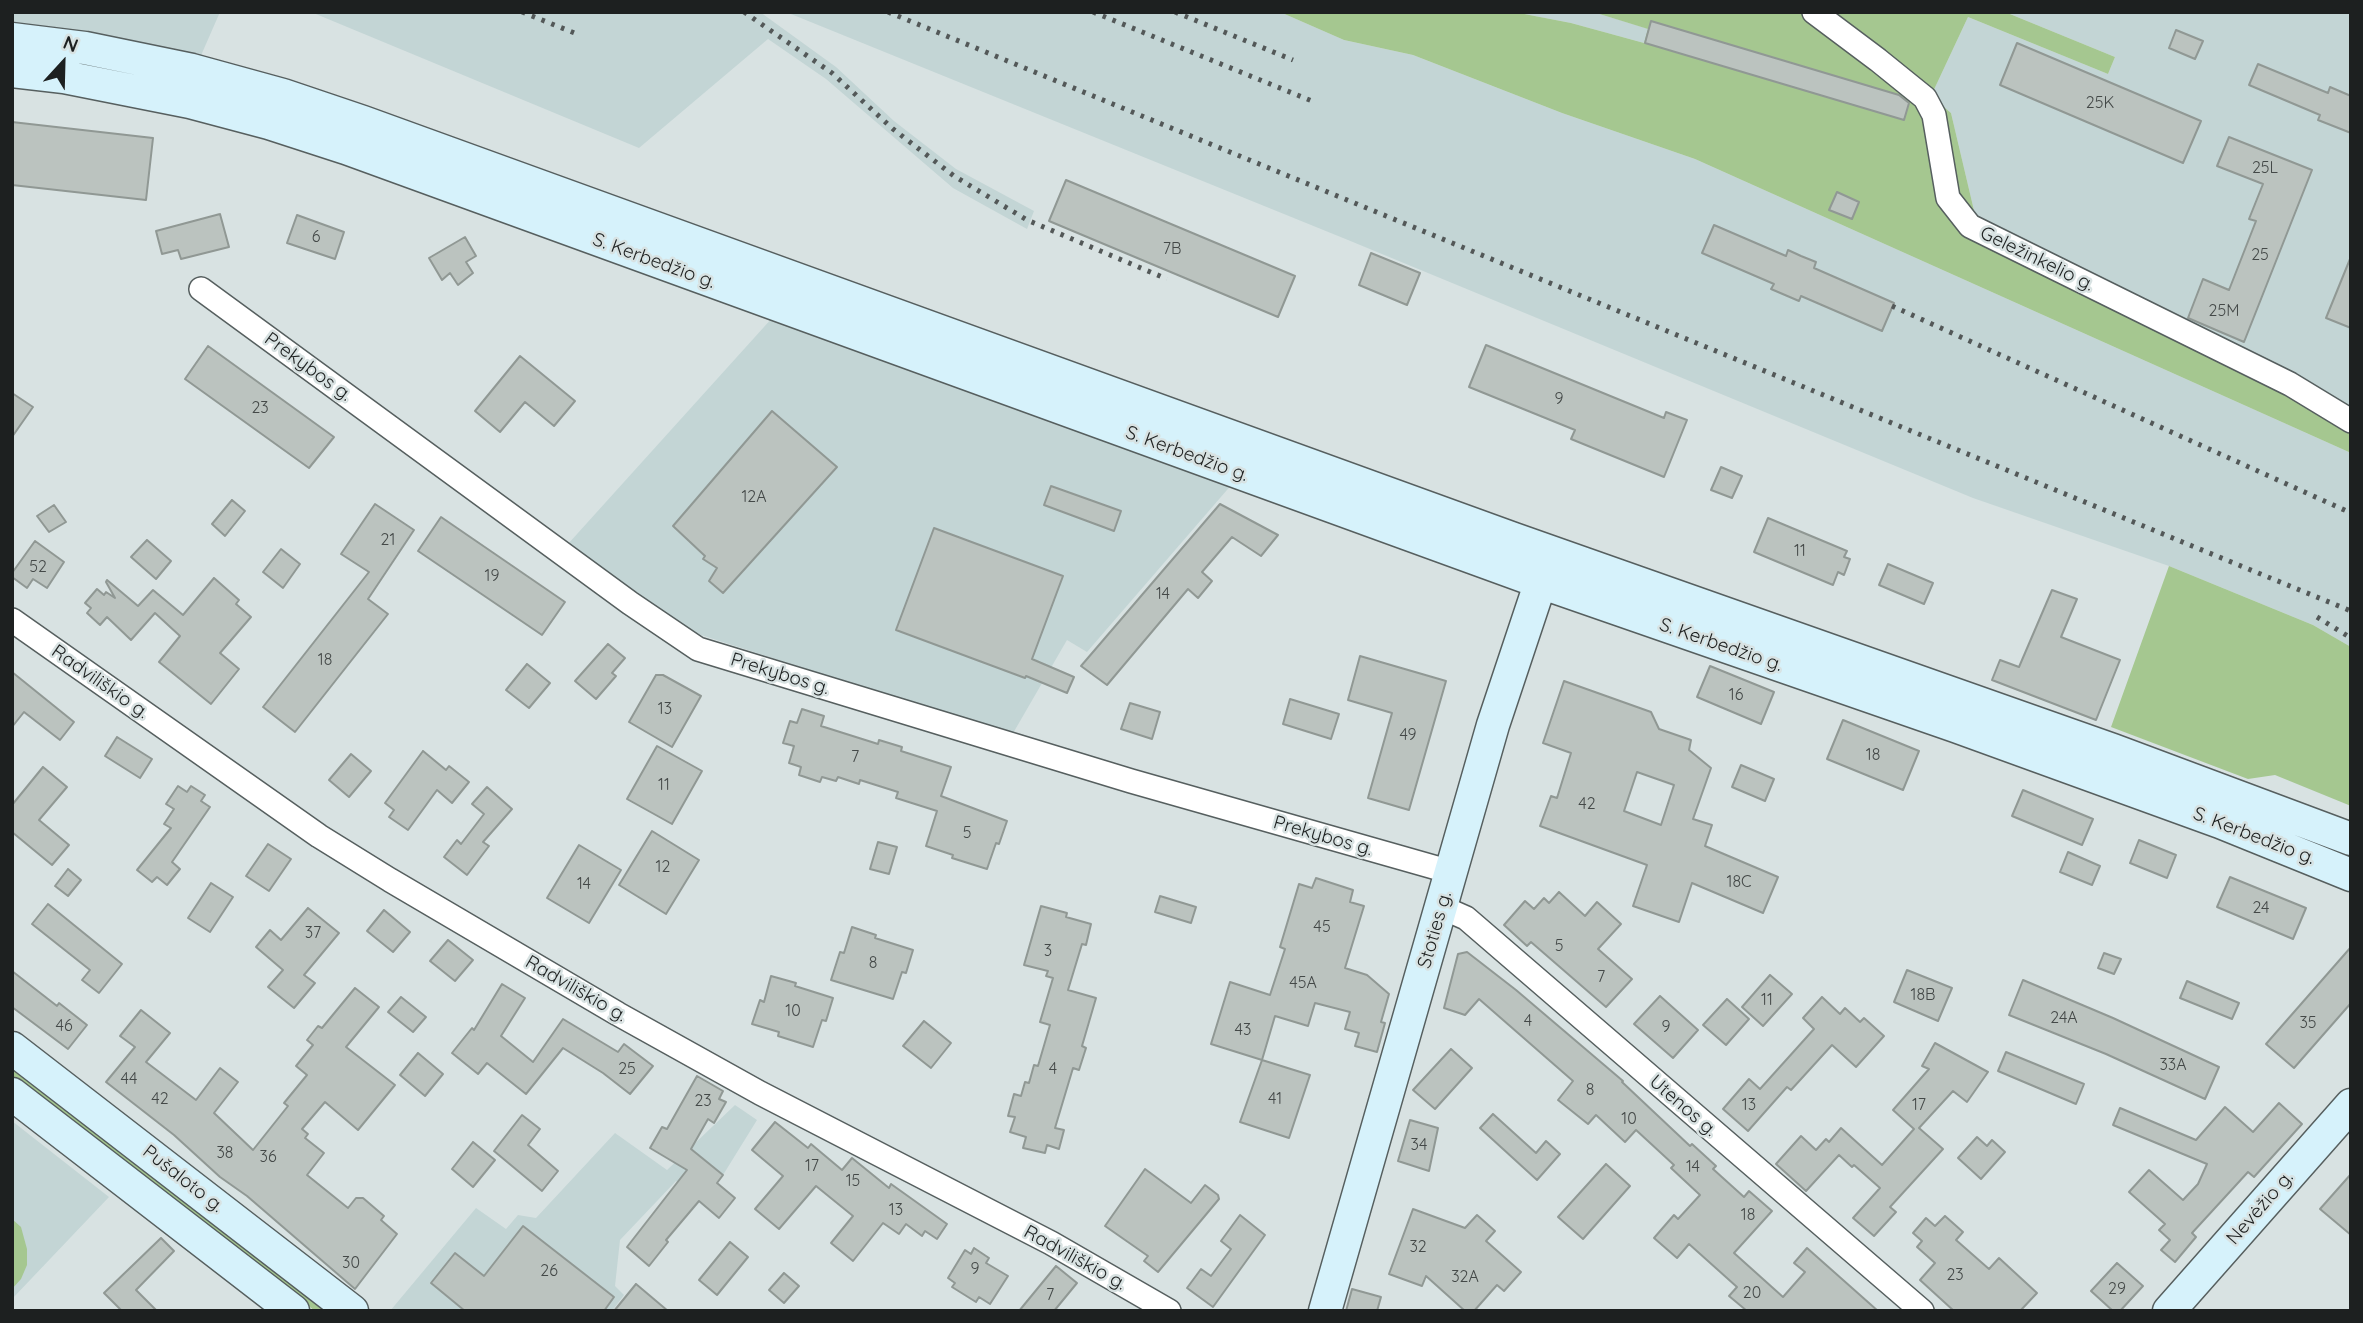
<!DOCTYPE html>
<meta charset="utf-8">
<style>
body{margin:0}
#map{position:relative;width:2363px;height:1323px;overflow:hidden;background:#d8e2e2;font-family:Quicksand,sans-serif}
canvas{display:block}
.frame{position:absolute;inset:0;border:14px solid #1d2020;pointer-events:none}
.north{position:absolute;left:28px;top:28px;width:70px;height:70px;-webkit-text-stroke:5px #d8e2e2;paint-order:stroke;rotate:22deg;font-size:19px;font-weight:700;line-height:28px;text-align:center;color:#1d2020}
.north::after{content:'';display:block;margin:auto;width:24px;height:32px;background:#1d2020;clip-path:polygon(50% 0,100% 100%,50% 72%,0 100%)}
</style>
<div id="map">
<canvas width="2363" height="1323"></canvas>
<div class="frame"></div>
<div class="north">N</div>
</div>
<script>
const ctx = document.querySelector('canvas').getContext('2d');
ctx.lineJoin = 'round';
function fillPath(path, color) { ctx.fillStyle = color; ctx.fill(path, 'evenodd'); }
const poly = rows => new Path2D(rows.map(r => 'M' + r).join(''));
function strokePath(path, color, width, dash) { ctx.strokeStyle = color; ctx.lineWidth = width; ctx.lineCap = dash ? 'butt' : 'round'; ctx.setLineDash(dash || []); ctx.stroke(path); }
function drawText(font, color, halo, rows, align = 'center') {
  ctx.font = font + ' Quicksand,sans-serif'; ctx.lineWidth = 5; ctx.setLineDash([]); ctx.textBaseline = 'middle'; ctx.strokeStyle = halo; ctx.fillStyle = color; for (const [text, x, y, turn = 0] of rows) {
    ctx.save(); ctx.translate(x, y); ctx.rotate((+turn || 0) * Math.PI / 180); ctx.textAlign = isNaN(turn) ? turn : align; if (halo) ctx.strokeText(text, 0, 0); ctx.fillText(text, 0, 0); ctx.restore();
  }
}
const built = poly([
 [12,12,220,12,199,60,12,26],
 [311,12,760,12,836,67,894,121,956,169,1034,211,1027,229,953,188,826,79,768,39,639,148],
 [786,12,1280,12,1344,40,1413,55,1562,113,1695,159,2351,453,2351,647,2313,625,2169,566,1973,498,1348,240],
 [1514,12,1593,12,1649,29,1644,43,1571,23],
 [2005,12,2351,12,2351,433,2286,393,1976,219,1951,113,1931,96,1968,17,2108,74,2115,57],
 [773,317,1233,483,1087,652,1067,640,1012,735,701,635,675,624,568,544],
 [735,1105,757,1120,723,1175,708,1195,700,1202,676,1181,620,1240,615,1286,624,1295,612,1311,390,1311,476,1208,506,1229,518,1215,536,1218,615,1133,667,1170],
 [12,1121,109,1197,12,1299]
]);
const green = poly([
 [1280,12,1514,12,1571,23,1644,43,1648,29,1593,12,2005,12,2115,57,2108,74,1968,17,1931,96,1951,113,1976,219,2286,393,2351,433,2351,453,1695,159,1562,113,1413,55,1344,40],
 [2169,566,2313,625,2351,647,2351,806,2275,775,2248,779,2111,727],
 [12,1063,335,1311,315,1311,12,1079],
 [12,1219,21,1227,27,1249,27,1265,21,1279,12,1289]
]);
const building = poly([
 [1651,21,1899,95,1909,103,1904,120,1645,43,1651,21],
 [2176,30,2203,41,2195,59,2169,48,2176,30],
 [2017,43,2201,121,2183,163,2000,85,2017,43],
 [2258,64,2328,93,2330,87,2351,96,2351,133,2318,120,2320,115,2249,85,2258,64],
 [12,122,153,138,146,200,12,185,12,122],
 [2229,137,2312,170,2244,342,2188,318,2203,279,2229,290,2256,221,2249,219,2263,184,2217,166,2229,137],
 [1066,180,1295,276,1278,317,1049,221,1066,180],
 [1837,192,1859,202,1852,219,1829,210,1837,192],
 [220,214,229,247,181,259,178,250,162,254,156,231,220,214],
 [297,215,344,232,335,259,287,243,297,215],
 [1714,225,1786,256,1788,250,1801,256,1816,262,1814,268,1894,303,1882,331,1801,296,1799,301,1771,289,1774,284,1702,253,1714,225],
 [465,237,476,256,466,262,473,273,458,285,450,273,442,280,429,258,465,237],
 [1371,253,1420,273,1407,305,1359,285,1371,253],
 [2350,259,2351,259,2351,328,2326,318,2350,259],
 [1486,345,1664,418,1666,412,1687,420,1664,477,1571,439,1575,430,1469,387,1486,345],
 [208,346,334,437,309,468,185,379,208,346],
 [520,356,575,401,554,426,525,402,500,432,475,411,520,356],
 [12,393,33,407,12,437,12,393],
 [772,411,837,467,723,593,709,581,717,568,703,559,705,556,673,526,772,411],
 [1721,467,1742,476,1732,498,1711,490,1721,467],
 [1051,486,1121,511,1114,531,1044,505,1051,486],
 [232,500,245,511,225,536,212,524,232,500],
 [375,504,414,530,368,599,388,614,295,732,263,707,369,572,341,554,375,504],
 [1220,504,1278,535,1261,556,1232,537,1202,572,1212,581,1198,598,1188,589,1107,685,1081,666,1220,504],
 [54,505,66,522,49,532,37,516,54,505],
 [441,517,565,602,542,635,418,551,441,517],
 [1768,518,1847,551,1844,557,1850,559,1844,575,1838,572,1833,585,1754,552,1768,518],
 [934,528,1063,576,1032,659,1074,677,1067,693,1026,676,1025,678,896,630,934,528],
 [147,540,171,561,156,579,131,557,147,540],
 [35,541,64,562,47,588,33,579,27,588,12,577,12,573,35,541],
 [281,549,300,564,283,588,263,572,281,549],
 [1888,564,1933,583,1924,604,1879,585,1888,564],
 [214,578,239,600,236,604,251,617,220,653,239,669,211,704,159,662,180,636,155,613,131,640,107,617,100,625,87,613,91,608,85,603,97,589,104,595,106,592,115,598,106,582,107,580,138,606,153,590,183,615,214,578],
 [2052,590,2077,599,2061,637,2120,660,2096,720,1992,680,2000,660,2019,667,2052,590],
 [608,644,625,658,612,673,616,676,596,699,575,681,608,644],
 [1360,656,1446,681,1409,810,1368,798,1392,713,1348,700,1360,656],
 [527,664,550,683,529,708,506,690,527,664],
 [1710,666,1774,692,1761,724,1697,697,1710,666],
 [12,672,74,722,60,740,24,712,12,727,12,672],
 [656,675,663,675,701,696,672,747,629,722,656,675],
 [1564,681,1651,712,1659,729,1691,740,1689,750,1711,768,1693,819,1712,825,1705,846,1778,877,1763,913,1692,883,1679,922,1633,906,1647,865,1540,826,1551,796,1557,798,1571,753,1543,743,1564,681],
 [1637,772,1674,785,1661,825,1624,811,1637,772],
 [1290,699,1339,714,1331,739,1283,724,1290,699],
 [1130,703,1160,712,1152,739,1121,729,1130,703],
 [802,709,824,716,821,726,878,744,879,740,902,747,901,751,951,767,941,796,1007,821,999,844,996,843,987,869,952,858,953,855,926,846,937,811,896,798,898,792,860,780,859,784,838,777,836,781,822,777,820,782,799,775,801,767,789,763,794,746,783,743,790,721,797,723,802,709],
 [1843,720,1919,751,1903,790,1827,759,1843,720],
 [117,737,152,759,140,778,105,756,117,737],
 [657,746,702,771,672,824,627,799,657,746],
 [423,751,446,770,449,766,469,782,452,803,437,790,408,830,389,817,394,810,385,803,423,751],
 [351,754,371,771,349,797,329,780,351,754],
 [1741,765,1774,779,1765,801,1732,787,1741,765],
 [43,767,67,787,39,820,69,845,52,865,12,832,12,805,43,767],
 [178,786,187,792,191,786,205,795,201,801,210,807,172,862,180,869,167,885,157,877,152,882,137,870,171,828,164,824,174,809,166,804,178,786],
 [487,787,512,809,483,842,489,846,467,875,444,857,457,840,461,844,484,814,472,804,487,787],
 [2023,790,2093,819,2082,845,2012,816,2023,790],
 [652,831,699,860,666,914,619,885,652,831],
 [2139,840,2176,855,2167,878,2130,863,2139,840],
 [878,842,897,847,889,874,870,869,878,842],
 [268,844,291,859,269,891,246,876,268,844],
 [579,845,621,870,589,923,547,898,579,845],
 [2068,852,2100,866,2092,885,2060,872,2068,852],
 [68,869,81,880,68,896,55,886,68,869],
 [2230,877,2306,908,2293,939,2217,907,2230,877],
 [1316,878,1353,890,1350,902,1364,906,1345,968,1367,975,1389,994,1381,1022,1385,1023,1377,1052,1355,1046,1359,1033,1345,1029,1350,1012,1315,1003,1308,1026,1275,1016,1262,1060,1211,1044,1230,982,1270,995,1285,949,1280,947,1299,884,1312,888,1316,878],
 [211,883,233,897,210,932,188,918,211,883],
 [1559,892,1585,916,1597,902,1621,924,1598,949,1632,979,1606,1007,1531,942,1527,946,1504,925,1525,901,1534,909,1544,898,1549,903,1559,892],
 [1160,896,1196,907,1191,923,1155,912,1160,896],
 [48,904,122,964,99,993,82,980,90,970,32,924,48,904],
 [1041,906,1067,913,1066,917,1091,924,1086,945,1082,944,1068,990,1096,998,1082,1046,1086,1048,1079,1070,1073,1068,1055,1128,1064,1130,1059,1149,1047,1145,1045,1153,1023,1148,1026,1137,1010,1132,1015,1117,1008,1116,1014,1094,1021,1096,1025,1082,1029,1083,1034,1065,1038,1066,1050,1025,1040,1022,1053,978,1046,976,1048,971,1024,965,1041,906],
 [308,908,339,933,304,975,315,983,294,1008,268,987,283,970,256,947,270,930,281,940,308,908],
 [384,910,410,932,393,952,367,931,384,910],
 [852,927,876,935,875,938,913,950,906,973,902,972,893,999,831,980,840,952,844,953,852,927],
 [448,940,473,960,455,981,430,961,448,940],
 [2351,947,2351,1003,2294,1068,2266,1044,2351,947],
 [1467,952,1516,990,1623,1081,1622,1082,1690,1146,1692,1144,1716,1166,1713,1169,1744,1197,1749,1191,1772,1211,1734,1253,1783,1297,1805,1272,1794,1263,1807,1248,1878,1311,1747,1311,1729,1296,1737,1287,1689,1244,1677,1258,1654,1238,1674,1215,1678,1219,1700,1195,1671,1168,1674,1165,1636,1130,1625,1142,1596,1115,1588,1124,1558,1100,1573,1081,1479,999,1465,1015,1444,1008,1458,954,1467,952],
 [2104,953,2121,959,2114,974,2098,968,2104,953],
 [1907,970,1952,988,1938,1021,1894,1002,1907,970],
 [12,971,57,1006,59,1003,87,1025,68,1049,12,1007,12,971],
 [1770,975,1792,994,1763,1026,1742,1007,1770,975],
 [771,976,796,983,795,986,833,998,826,1021,822,1020,813,1047,778,1036,779,1032,752,1024,760,1000,764,1002,771,976],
 [2023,980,2113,1018,2219,1067,2205,1099,2106,1054,2009,1015,2023,980],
 [2187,981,2239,1003,2232,1019,2180,998,2187,981],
 [502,984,525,998,501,1036,533,1062,563,1019,618,1052,624,1044,653,1066,630,1094,603,1073,563,1048,526,1094,487,1063,478,1074,452,1053,472,1028,474,1030,502,984],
 [355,988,379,1007,346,1047,395,1085,358,1130,325,1102,302,1129,308,1134,305,1138,324,1153,307,1175,348,1208,356,1198,363,1198,384,1216,381,1220,397,1234,355,1289,247,1196,220,1177,174,1135,106,1082,135,1047,120,1036,141,1010,170,1033,146,1062,196,1100,220,1068,238,1082,214,1113,253,1150,288,1106,284,1103,307,1075,296,1066,313,1045,307,1040,318,1026,322,1028,355,988],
 [1660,996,1698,1030,1673,1058,1634,1024,1660,996],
 [401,997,426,1017,413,1032,388,1012,401,997],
 [1822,997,1840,1014,1845,1008,1860,1022,1864,1018,1884,1036,1856,1067,1832,1045,1791,1090,1787,1087,1748,1131,1723,1109,1749,1079,1760,1089,1814,1029,1803,1018,1822,997],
 [1727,999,1749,1019,1726,1045,1703,1025,1727,999],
 [924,1021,951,1043,931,1068,903,1046,924,1021],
 [1935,1043,1988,1072,1967,1102,1953,1091,1919,1128,1943,1149,1890,1207,1896,1212,1874,1236,1853,1218,1880,1188,1854,1165,1852,1167,1839,1155,1806,1191,1776,1164,1801,1136,1816,1150,1826,1139,1829,1142,1841,1128,1882,1165,1914,1129,1893,1110,1929,1069,1922,1066,1935,1043],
 [1451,1049,1472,1068,1435,1109,1413,1090,1451,1049],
 [2006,1052,2084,1084,2076,1104,1998,1071,2006,1052],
 [418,1053,443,1074,425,1096,400,1075,418,1053],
 [1262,1060,1310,1075,1289,1138,1240,1122,1262,1060],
 [697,1076,723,1091,719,1099,726,1102,714,1123,708,1119,691,1149,723,1175,717,1183,735,1198,719,1218,699,1201,666,1240,668,1242,649,1266,627,1247,687,1170,650,1148,662,1127,667,1129,697,1076],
 [2279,1103,2302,1124,2254,1177,2248,1172,2192,1233,2196,1237,2175,1262,2161,1250,2170,1240,2159,1230,2165,1224,2129,1192,2149,1170,2183,1200,2198,1184,2207,1164,2113,1125,2120,1108,2196,1140,2225,1107,2253,1132,2279,1103],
 [1493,1114,1536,1153,1546,1141,1560,1154,1537,1180,1480,1128,1493,1114],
 [522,1115,540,1129,528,1145,558,1171,542,1191,494,1151,522,1115],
 [1410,1120,1438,1128,1429,1171,1398,1161,1410,1120],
 [775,1122,808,1148,811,1144,842,1170,852,1158,889,1188,891,1184,947,1224,937,1239,925,1231,922,1236,906,1224,899,1234,883,1223,853,1261,831,1243,853,1216,816,1186,779,1229,755,1209,783,1176,752,1150,775,1122],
 [1977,1137,1987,1146,1992,1140,2005,1152,1981,1179,1958,1158,1977,1137],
 [473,1142,495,1160,473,1187,452,1169,473,1142],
 [1606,1164,1630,1186,1583,1239,1558,1217,1606,1164],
 [1145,1169,1191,1203,1205,1185,1218,1195,1219,1199,1158,1272,1144,1261,1148,1256,1105,1226,1145,1169],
 [2351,1174,2351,1235,2320,1209,2351,1174],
 [1413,1209,1465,1228,1477,1215,1495,1231,1486,1241,1521,1272,1504,1291,1497,1285,1474,1311,1465,1311,1426,1276,1422,1286,1389,1274,1413,1209],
 [1240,1215,1265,1235,1213,1307,1187,1288,1201,1269,1211,1276,1231,1249,1221,1241,1240,1215],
 [1945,1216,1963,1232,1956,1240,1989,1269,1999,1258,2037,1293,2020,1311,1954,1311,1920,1280,1935,1263,1917,1247,1922,1241,1913,1233,1926,1218,1935,1226,1945,1216],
 [523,1226,614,1297,604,1311,465,1311,431,1283,455,1253,484,1276,523,1226],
 [161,1238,174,1251,136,1290,157,1311,122,1311,104,1293,161,1238],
 [730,1242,748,1257,717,1295,699,1280,730,1242],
 [974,1248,989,1258,986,1263,1008,1276,990,1304,979,1297,976,1302,952,1287,955,1283,948,1278,965,1250,971,1254,974,1248],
 [2117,1263,2143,1286,2120,1311,2113,1311,2091,1291,2117,1263],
 [1056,1266,1077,1283,1054,1311,1019,1311,1056,1266],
 [784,1273,799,1286,784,1303,769,1290,784,1273],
 [636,1284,668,1311,614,1311,636,1284],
 [1352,1289,1381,1297,1377,1311,1346,1311,1352,1289]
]);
const street = poly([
 [1814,12,1878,60,1925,98,1934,115,1948,198,1970,226,2290,384,2351,421],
 [201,289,630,603,698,649,1131,781,1451,872],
 [12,620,319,836,390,880,618,1014,760,1093,1051,1243,1169,1311],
 [1441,907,1466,918,1922,1311]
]);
const secondary = poly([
 [12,39,85,48,192,70,283,95,363,122,1514,539,2113,750,2351,839],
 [12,71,64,77,190,102,269,123,346,148,1540,582,1955,726,2220,822,2351,875],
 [12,1048,352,1311],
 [12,1094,293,1311],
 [1325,1311,1493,725,1547,563],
 [2169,1311,2351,1105]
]);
const rail = poly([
 [522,12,577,34],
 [744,12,832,73,893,129,954,176,1027,220,1167,279],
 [888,12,2351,611],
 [1093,12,1312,101],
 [1175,12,1293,60],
 [1892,306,2351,513],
 [2317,617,2351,638]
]);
const numberNames = [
 ["25K",2100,103],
 ["25L",2265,168],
 ["6",316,237],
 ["7B",1172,249],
 ["25",2260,255],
 ["25M",2224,311],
 ["9",1559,399],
 ["23",260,408],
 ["12A",754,497],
 ["21",388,540],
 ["11",1800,551],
 ["52",38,567],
 ["19",492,576],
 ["14",1163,594],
 ["18",325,660],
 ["16",1736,695],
 ["13",665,709],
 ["49",1408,735],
 ["18",1873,755],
 ["7",855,757],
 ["11",664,785],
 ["42",1587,804],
 ["5",967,833],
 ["12",663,867],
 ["18C",1739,882],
 ["14",584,884],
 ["24",2261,908],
 ["45",1322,927],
 ["37",313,933],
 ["5",1559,946],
 ["3",1048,951],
 ["8",873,963],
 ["7",1601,977],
 ["45A",1303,983],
 ["18B",1923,995],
 ["11",1767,1000],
 ["10",793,1011],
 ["24A",2064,1018],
 ["4",1528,1021],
 ["35",2308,1023],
 ["46",64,1026],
 ["9",1666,1027],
 ["43",1243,1030],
 ["33A",2173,1065],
 ["25",627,1069],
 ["4",1053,1069],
 ["44",129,1079],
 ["8",1590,1090],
 ["42",160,1099],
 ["41",1275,1099],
 ["23",703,1101],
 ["13",1749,1105],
 ["17",1919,1105],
 ["10",1629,1119],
 ["34",1419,1145],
 ["38",225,1153],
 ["36",268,1157],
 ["17",812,1166],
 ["14",1693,1167],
 ["15",853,1181],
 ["13",896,1210],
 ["18",1748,1215],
 ["32",1418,1247],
 ["30",351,1263],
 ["9",975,1269],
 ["26",549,1271],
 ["23",1955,1275],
 ["32A",1465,1277],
 ["29",2117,1289],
 ["20",1752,1293],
 ["7",1050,1295]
];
const streetNames = [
 ["Geležinkelio g.",2037,259,26],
 ["S. Kerbedžio g.",654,261,20],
 ["Prekybos g.",308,367,36],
 ["S. Kerbedžio g.",1187,454,20],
 ["S. Kerbedžio g.",1721,645,19],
 ["Prekybos g.",780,674,17],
 ["Radviliškio g.",100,682,35],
 ["Prekybos g.",1323,836,16],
 ["S. Kerbedžio g.",2254,836,21],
 ["Stoties g.",1435,930,-74],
 ["Radviliškio g.",576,989,30],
 ["Utenos g.",1683,1106,41],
 ["Pušaloto g.",183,1179,38],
 ["Nevėžio g.",2260,1208,-49],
 ["Radviliškio g.",1075,1258,29]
];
fillPath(built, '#c3d5d5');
fillPath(green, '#a5c790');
fillPath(building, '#bbc3bf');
strokePath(building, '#909894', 2);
strokePath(street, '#565f5f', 26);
strokePath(secondary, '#565f5f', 35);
strokePath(street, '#fff', 23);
strokePath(secondary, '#d6f2fb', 32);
strokePath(rail, '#535858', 5, [3.5, 7]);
drawText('16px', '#444948', null, numberNames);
drawText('19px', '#1d2020', '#d8e2e2', streetNames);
</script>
